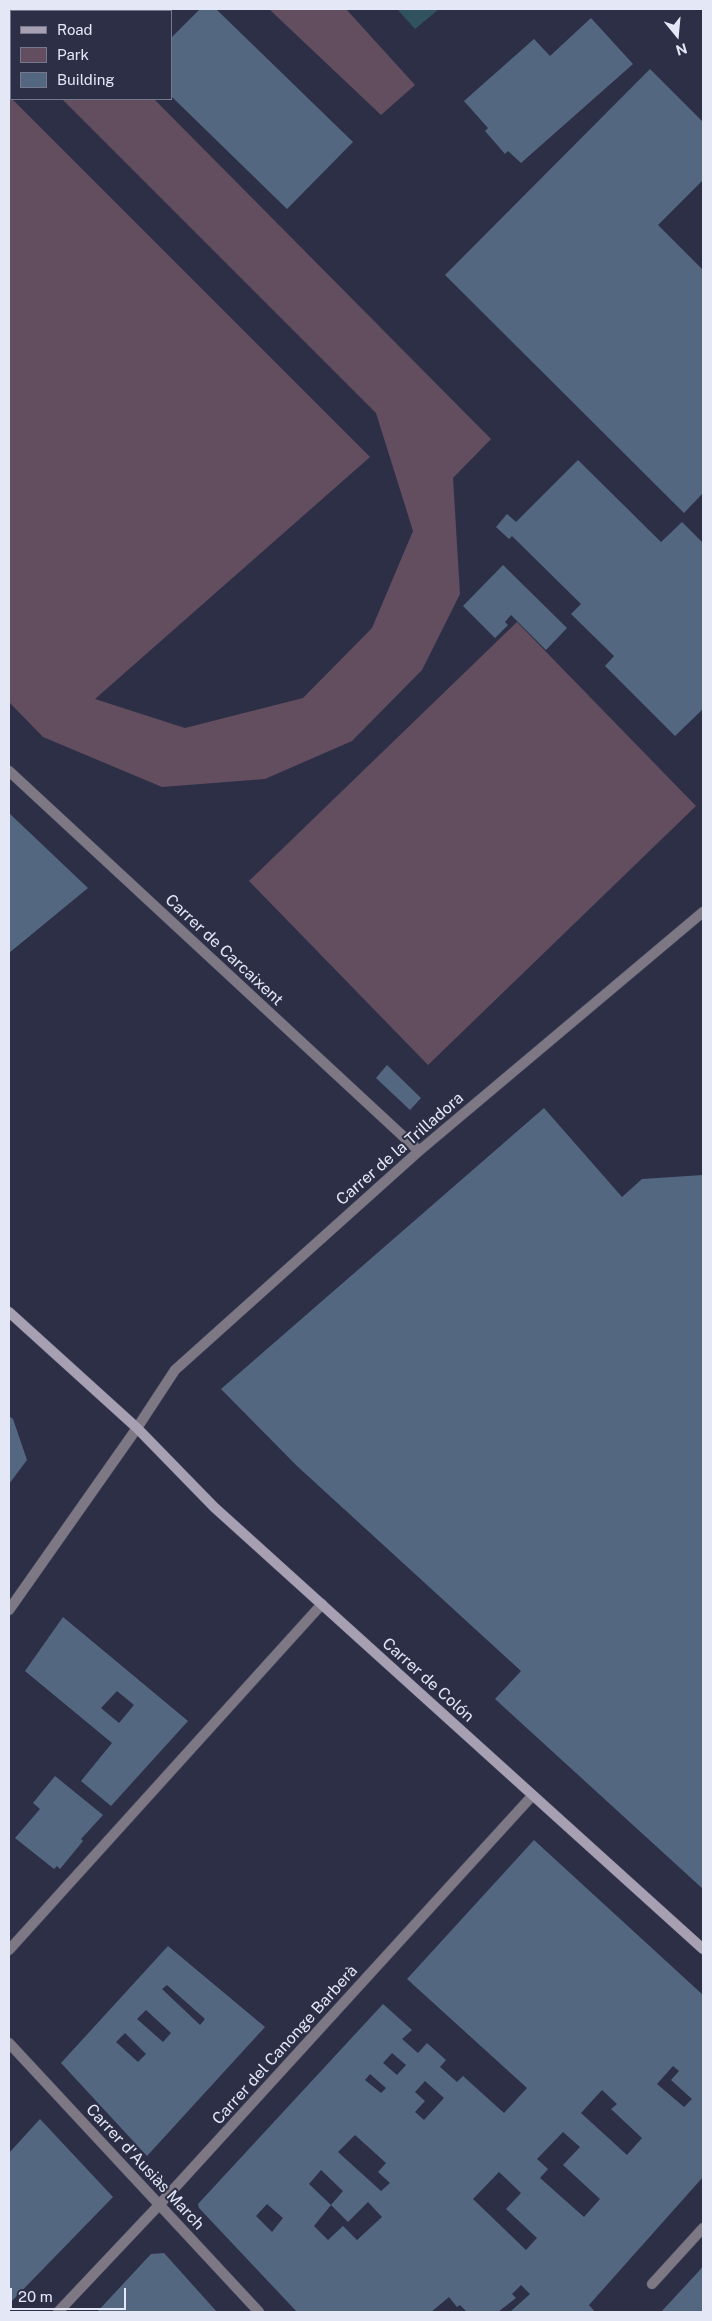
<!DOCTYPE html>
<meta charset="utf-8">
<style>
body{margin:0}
#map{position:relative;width:712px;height:2321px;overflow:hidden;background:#2d2f47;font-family:"Public Sans",sans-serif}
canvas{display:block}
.frame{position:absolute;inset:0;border:10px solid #e4e7f6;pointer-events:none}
.legend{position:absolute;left:10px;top:10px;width:162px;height:90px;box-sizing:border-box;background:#2d2f47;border:1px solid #76798d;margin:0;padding:6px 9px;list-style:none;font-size:15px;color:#e4e7f6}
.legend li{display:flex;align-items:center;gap:10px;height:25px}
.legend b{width:25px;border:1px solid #76798d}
.north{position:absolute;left:652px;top:10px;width:50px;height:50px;-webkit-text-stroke:4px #2d2f47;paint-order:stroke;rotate:163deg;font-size:14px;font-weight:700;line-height:20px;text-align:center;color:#e4e7f6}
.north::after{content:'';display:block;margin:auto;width:18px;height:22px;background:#e4e7f6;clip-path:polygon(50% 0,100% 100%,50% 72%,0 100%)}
.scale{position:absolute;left:10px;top:2288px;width:116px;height:22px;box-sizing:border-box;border:2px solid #e4e7f6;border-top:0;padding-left:6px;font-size:15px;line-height:18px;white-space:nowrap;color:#e4e7f6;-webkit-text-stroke:4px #2d2f47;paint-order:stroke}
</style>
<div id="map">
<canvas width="712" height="2321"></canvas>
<div class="frame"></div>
<ul class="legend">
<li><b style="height:6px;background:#a79fb2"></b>Road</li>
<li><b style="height:14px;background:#634e5f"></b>Park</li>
<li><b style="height:14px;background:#536880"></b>Building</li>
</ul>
<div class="north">N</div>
<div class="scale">20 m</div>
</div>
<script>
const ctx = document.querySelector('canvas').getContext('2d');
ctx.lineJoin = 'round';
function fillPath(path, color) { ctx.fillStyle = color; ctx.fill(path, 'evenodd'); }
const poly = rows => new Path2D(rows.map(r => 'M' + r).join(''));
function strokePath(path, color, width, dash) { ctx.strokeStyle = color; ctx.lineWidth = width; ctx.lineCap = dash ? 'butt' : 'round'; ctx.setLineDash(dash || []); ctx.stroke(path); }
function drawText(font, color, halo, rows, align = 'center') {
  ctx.font = font + ' "Public Sans",sans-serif'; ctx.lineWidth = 4; ctx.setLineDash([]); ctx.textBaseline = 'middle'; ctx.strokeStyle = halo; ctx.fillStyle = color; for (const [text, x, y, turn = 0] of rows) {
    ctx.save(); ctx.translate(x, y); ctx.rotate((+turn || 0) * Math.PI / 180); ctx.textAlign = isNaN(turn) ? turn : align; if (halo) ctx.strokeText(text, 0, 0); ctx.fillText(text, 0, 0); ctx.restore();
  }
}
const green = poly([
 [9,9,65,9,68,11,11,11,11,48,9,45],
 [269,9,346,9,415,85,381,115],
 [9,96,370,457,95,699,185,728,303,698,372,628,413,531,376,413,62,99,154,99,491,439,453,478,460,594,422,670,352,741,265,779,162,787,43,737,9,702],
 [517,622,696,806,428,1065,249,881]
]);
const water = poly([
 [397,9,439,9,415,29]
]);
const building = poly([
 [200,9,216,9,353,142,287,209,171,96,171,38],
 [591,18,633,64,521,163,508,151,505,154,485,131,488,128,464,101,534,39,550,56],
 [650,69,703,122,703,180,658,225,703,270,703,493,684,513,445,275],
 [578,460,661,542,682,522,703,543,703,709,675,736,605,666,614,656,571,614,581,604,512,536,509,539,496,527,507,514,516,522],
 [503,565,567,628,546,650,511,615,505,622,508,625,495,638,463,606],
 [9,813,88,888,9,953],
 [387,1065,421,1098,410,1110,376,1078],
 [544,1108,622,1197,642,1179,703,1175,703,1889,495,1699,521,1671,297,1466,221,1389],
 [9,1416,13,1419,27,1460,9,1484],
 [63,1617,188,1721,111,1806,81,1781,112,1743,25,1671],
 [117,1691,134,1705,119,1723,101,1708],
 [55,1776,103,1815,81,1839,83,1841,60,1869,57,1866,54,1869,15,1838,40,1809,33,1803],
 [534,1840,703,1995,703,2177,589,2305,595,2312,510,2312,530,2294,521,2285,512,2294,516,2298,498,2312,464,2312,466,2311,460,2305,457,2307,449,2297,431,2312,297,2312,199,2208,198,2204,383,2004,412,2030,402,2039,418,2053,427,2043,446,2060,440,2067,457,2082,463,2076,504,2113,527,2088,407,1979],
 [392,2053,406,2065,397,2075,383,2063],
 [673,2066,679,2071,671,2080,692,2099,684,2107,657,2084],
 [370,2074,386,2088,381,2093,365,2080],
 [425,2081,444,2098,424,2120,415,2112,425,2101,415,2092],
 [602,2090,617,2104,611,2109,642,2138,627,2155,581,2113],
 [563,2132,580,2147,563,2165,600,2199,584,2217,540,2178,548,2169,537,2159],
 [355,2135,386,2163,378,2172,390,2183,381,2191,338,2152],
 [321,2170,343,2191,331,2205,348,2222,368,2202,382,2217,357,2240,343,2226,328,2240,314,2226,331,2205,309,2184],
 [499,2172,521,2193,506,2209,537,2238,526,2250,473,2199],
 [267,2204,283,2218,272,2232,256,2216],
 [168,1946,265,2027,147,2156,61,2063],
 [167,1985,205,2019,200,2025,162,1989],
 [146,2010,171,2033,163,2042,137,2019],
 [125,2033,146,2054,138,2062,116,2042],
 [40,2119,113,2197,9,2304,9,2153],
 [164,2253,217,2312,97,2312,151,2254],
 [703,2266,703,2312,661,2312,699,2271]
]);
const street = poly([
 [9,771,419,1151],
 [9,1610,137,1428,175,1370,419,1151,703,912],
 [9,1950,322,1604],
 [9,2043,259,2312],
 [652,2284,703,2228],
 [58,2312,160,2204,532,1796]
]);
const secondary = poly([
 [9,1312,137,1428,214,1507,703,1949]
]);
const streetNames = [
 ["Carrer de Carcaixent",224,950,43],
 ["Carrer de la Trilladora",400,1149,-41],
 ["Carrer de Colón",428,1680,42],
 ["Carrer del Canonge Barberà",285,2045,-48],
 ["Carrer d'Ausiàs March",145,2167,47]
];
fillPath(green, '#634e5f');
fillPath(water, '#315360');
fillPath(building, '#536880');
strokePath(street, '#4a4c63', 11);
strokePath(secondary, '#4a4c63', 11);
strokePath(street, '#7d7884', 10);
strokePath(secondary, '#a79fb2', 10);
drawText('16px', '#e4e7f6', '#2d2f47', streetNames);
</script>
